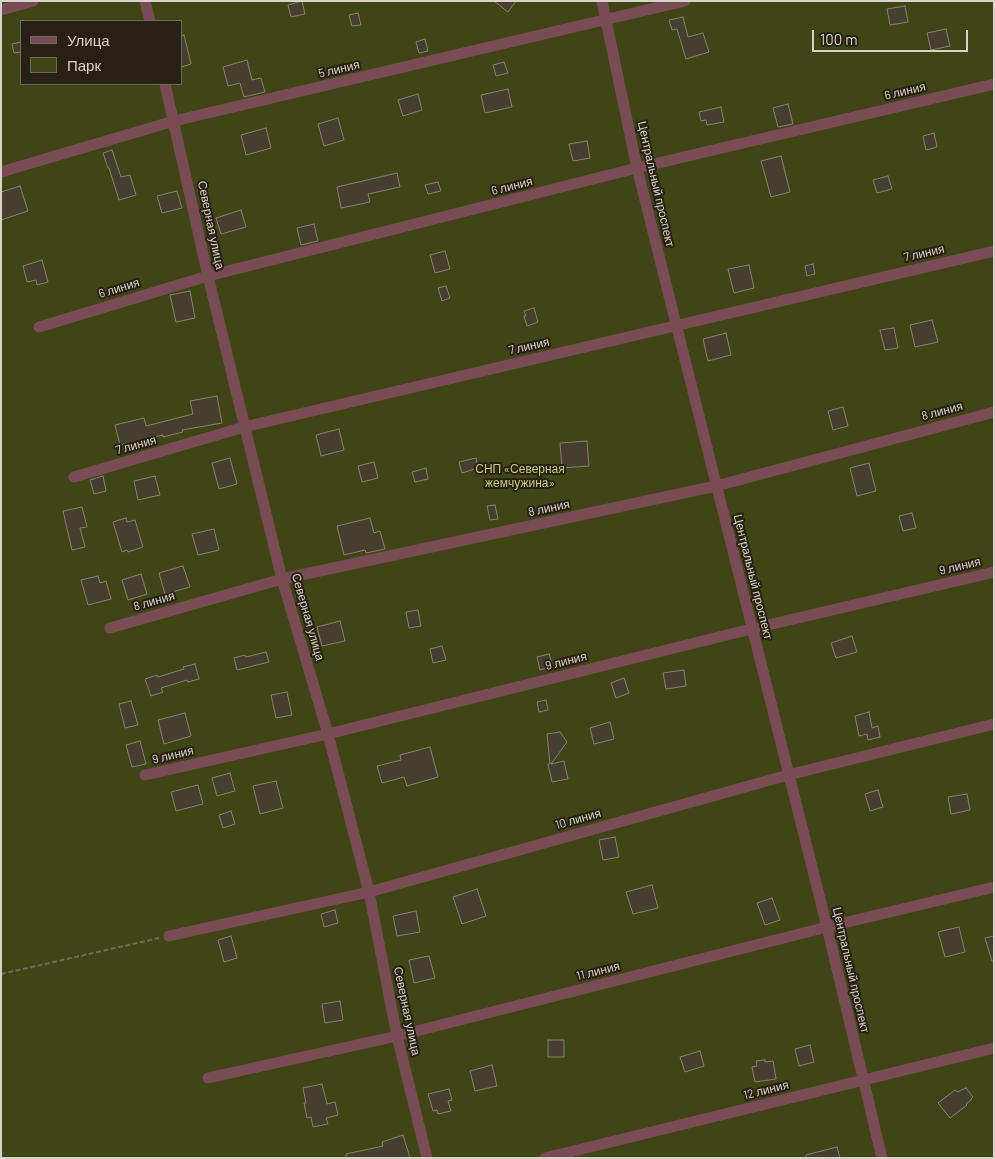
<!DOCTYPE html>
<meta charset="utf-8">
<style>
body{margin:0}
#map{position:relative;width:995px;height:1159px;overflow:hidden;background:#282113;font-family:Barlow,sans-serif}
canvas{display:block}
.frame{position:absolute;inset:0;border:2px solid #d7d3ca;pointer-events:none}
.legend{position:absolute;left:20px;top:20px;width:162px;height:65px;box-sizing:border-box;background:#282113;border:1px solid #6e685c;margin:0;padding:6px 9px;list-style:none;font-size:15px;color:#d7d3ca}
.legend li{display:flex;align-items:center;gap:10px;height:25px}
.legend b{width:25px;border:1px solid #6e685c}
.scale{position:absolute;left:812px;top:30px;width:156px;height:22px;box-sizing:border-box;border:2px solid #d7d3ca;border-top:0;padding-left:6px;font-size:15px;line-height:18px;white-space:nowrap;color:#d7d3ca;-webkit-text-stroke:4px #282113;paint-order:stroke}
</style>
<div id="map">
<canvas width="995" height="1159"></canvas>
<div class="frame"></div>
<ul class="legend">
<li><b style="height:6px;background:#794c55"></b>Улица</li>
<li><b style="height:14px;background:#404516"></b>Парк</li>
</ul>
<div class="scale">100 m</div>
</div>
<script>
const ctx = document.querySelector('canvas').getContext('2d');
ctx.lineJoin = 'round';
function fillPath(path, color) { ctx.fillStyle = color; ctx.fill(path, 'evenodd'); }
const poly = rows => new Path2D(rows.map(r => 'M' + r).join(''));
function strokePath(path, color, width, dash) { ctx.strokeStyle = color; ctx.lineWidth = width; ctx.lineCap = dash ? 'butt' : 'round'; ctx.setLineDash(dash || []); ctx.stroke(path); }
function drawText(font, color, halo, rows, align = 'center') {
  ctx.font = font + ' Barlow,sans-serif'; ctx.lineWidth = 4; ctx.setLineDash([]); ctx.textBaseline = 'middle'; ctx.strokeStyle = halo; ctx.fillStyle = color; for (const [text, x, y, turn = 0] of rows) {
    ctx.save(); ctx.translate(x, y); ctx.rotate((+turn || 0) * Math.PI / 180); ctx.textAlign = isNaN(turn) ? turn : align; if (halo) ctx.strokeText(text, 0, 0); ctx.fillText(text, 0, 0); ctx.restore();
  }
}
const green = poly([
 [1,1,994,1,994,1158,1,1158],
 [21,21,181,21,181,84,21,84]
]);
const building = poly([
 [302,1,305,14,291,17,288,5,302,1],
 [494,1,516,1,508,12,494,1],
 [905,6,908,22,890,25,887,9,905,6],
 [358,13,361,25,352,26,349,15,358,13],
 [683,17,688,37,703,33,709,52,686,59,677,29,672,30,669,20,683,17],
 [946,29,950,46,931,50,927,33,946,29],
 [184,35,191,64,181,67,181,36,184,35],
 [425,39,428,51,419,53,416,42,425,39],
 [21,42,21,52,14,53,12,44,21,42],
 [247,60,252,80,261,78,265,92,244,97,240,83,228,86,223,67,247,60],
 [504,62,508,73,496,76,493,65,504,62],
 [508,89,512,107,485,113,481,95,508,89],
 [418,94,422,110,403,116,398,100,418,94],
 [788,104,793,124,778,127,773,108,788,104],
 [721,107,724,122,707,125,706,120,701,121,699,112,721,107],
 [338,118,344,140,324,146,318,124,338,118],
 [266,128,271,148,246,155,241,135,266,128],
 [934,133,937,147,926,150,923,136,934,133],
 [587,141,590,158,573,161,569,144,587,141],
 [112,150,121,177,130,175,136,195,119,200,109,168,108,168,103,153,112,150],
 [781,156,790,192,771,197,761,161,781,156],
 [397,173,400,187,368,194,370,202,341,208,337,187,397,173],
 [888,176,892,189,877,193,873,180,888,176],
 [438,182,441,191,428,194,425,185,438,182],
 [20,186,28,211,1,220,1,192,20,186],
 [177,191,182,208,162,213,157,196,177,191],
 [241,210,246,227,221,234,216,218,241,210],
 [314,224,318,241,301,245,297,228,314,224],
 [445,251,450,269,435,273,430,255,445,251],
 [42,260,48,282,37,285,36,280,27,282,23,266,42,260],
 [813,264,815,274,807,276,805,266,813,264],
 [749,265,754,288,734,293,728,269,749,265],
 [446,286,450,298,442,301,438,288,446,286],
 [190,291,195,318,176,322,170,295,190,291],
 [534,308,538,322,527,326,524,316,526,316,524,311,534,308],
 [932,320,938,342,915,347,910,325,932,320],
 [894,328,898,348,885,350,880,330,894,328],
 [726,333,731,355,708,361,703,339,726,333],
 [217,396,222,423,182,430,183,432,163,437,163,435,120,445,115,425,144,418,146,426,193,414,190,401,217,396],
 [843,407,848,426,833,430,828,411,843,407],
 [339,429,344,450,321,456,316,435,339,429],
 [587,441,589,466,562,468,560,443,587,441],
 [230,458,237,484,219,489,212,463,230,458],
 [476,458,478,468,462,473,459,462,476,458],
 [374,462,378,478,362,482,358,466,374,462],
 [869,463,876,491,857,496,850,468,869,463],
 [426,468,428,479,415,482,412,472,426,468],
 [103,476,106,491,94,494,90,480,103,476],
 [155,476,160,495,138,500,134,481,155,476],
 [495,505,498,519,490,520,487,506,495,505],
 [82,507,87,527,80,528,85,547,72,550,63,511,82,507],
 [912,513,916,528,903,531,899,516,912,513],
 [126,518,127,522,135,520,143,547,128,552,127,550,122,552,113,522,126,518],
 [370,518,374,533,380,531,385,549,366,553,365,550,344,555,337,526,370,518],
 [214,529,219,550,198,555,192,534,214,529],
 [183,566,190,587,165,594,159,573,183,566],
 [141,574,147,594,128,600,122,580,141,574],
 [98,576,100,583,106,581,111,599,88,605,81,580,98,576],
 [418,610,421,626,409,628,406,612,418,610],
 [340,621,345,641,322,646,317,627,340,621],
 [852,636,857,652,836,658,831,643,852,636],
 [442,646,446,660,433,663,430,649,442,646],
 [266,652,269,662,237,670,234,658,245,655,246,657,266,652],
 [549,654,553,666,540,670,537,657,549,654],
 [195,664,199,679,188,682,187,680,161,688,163,692,151,696,145,679,157,675,158,677,184,669,183,667,195,664],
 [684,670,686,686,666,689,663,673,684,670],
 [624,678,629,693,616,698,611,683,624,678],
 [287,692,292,715,276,718,271,695,287,692],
 [546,700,548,710,539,712,537,702,546,700],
 [131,701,138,725,125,728,119,704,131,701],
 [869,712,872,728,878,726,880,737,868,740,867,734,859,736,855,716,869,712],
 [185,713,191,736,164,744,158,720,185,713],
 [610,722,614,739,594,744,590,728,610,722],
 [560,732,567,742,551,764,564,761,568,779,552,782,548,764,550,764,547,734,560,732],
 [140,741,146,764,132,767,126,745,140,741],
 [430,747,438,777,407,786,404,777,382,783,377,766,401,760,400,755,430,747],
 [230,773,235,791,217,796,212,778,230,773],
 [276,781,283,808,260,814,253,786,276,781],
 [198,785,203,804,176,811,171,792,198,785],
 [878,790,883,807,870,811,865,794,878,790],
 [967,794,970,810,951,814,948,797,967,794],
 [231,811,235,824,223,828,219,815,231,811],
 [615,837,619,857,603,860,599,840,615,837],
 [652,885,658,908,633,914,626,892,652,885],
 [477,889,486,916,462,924,453,897,477,889],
 [772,898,780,920,765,925,757,903,772,898],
 [335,910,338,923,324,927,321,914,335,910],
 [416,911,420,932,397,936,393,916,416,911],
 [959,927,965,952,945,957,938,932,959,927],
 [231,936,237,958,224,962,218,940,231,936],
 [994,936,994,961,992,961,985,938,994,936],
 [429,956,435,978,414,983,409,960,429,956],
 [340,1001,343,1020,325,1023,322,1004,340,1001],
 [548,1040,564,1040,564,1057,548,1057,548,1040],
 [810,1045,814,1062,799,1066,795,1049,810,1045],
 [700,1051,704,1066,685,1072,680,1057,700,1051],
 [765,1060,765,1062,773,1061,776,1079,755,1082,752,1067,757,1066,756,1061,765,1060],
 [492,1065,497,1086,475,1091,470,1071,492,1065],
 [322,1084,327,1104,335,1102,338,1115,326,1118,328,1124,313,1127,311,1117,307,1118,304,1103,306,1103,303,1088,322,1084],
 [966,1088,973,1097,971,1099,971,1100,966,1104,967,1105,950,1118,938,1103,955,1090,957,1092,966,1088],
 [449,1089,452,1100,448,1101,451,1111,438,1114,437,1110,433,1111,428,1094,449,1089],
 [403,1135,410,1158,346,1158,346,1154,383,1146,382,1142,403,1135],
 [837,1147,840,1158,806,1158,806,1155,837,1147]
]);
const path = poly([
 [1,974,159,938]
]);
const minor = poly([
 [145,1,150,21],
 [602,1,637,168,827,927,882,1158],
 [1,10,33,1],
 [165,84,208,276,282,579,328,734,369,892,397,1036,427,1158],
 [1,172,174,121,685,1],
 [39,327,208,276,637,168,994,84],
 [74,477,244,427,994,251],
 [110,628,282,579,716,486,994,412],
 [145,775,328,734,751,629,994,572],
 [169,936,369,892,788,775,994,724],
 [208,1078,397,1036,827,927,994,887],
 [545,1158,994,1048]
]);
const streetNames = [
 ["5 линия",339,69,-13],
 ["6 линия",905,91,-13],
 ["Центральный проспект",656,184,77],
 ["6 линия",512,186,-14],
 ["Северная улица",211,225,78],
 ["7 линия",924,253,-13],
 ["6 линия",119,288,-17],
 ["7 линия",529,346,-13],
 ["8 линия",942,411,-15],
 ["7 линия",136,445,-16],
 ["8 линия",549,508,-12],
 ["9 линия",960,566,-13],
 ["Центральный проспект",753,577,76],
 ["8 линия",154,601,-16],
 ["Северная улица",308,617,74],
 ["9 линия",566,661,-14],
 ["9 линия",173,755,-13],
 ["10 линия",578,819,-16],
 ["Центральный проспект",851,970,77],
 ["11 линия",598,971,-14],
 ["Северная улица",407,1011,78],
 ["12 линия",766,1090,-14]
];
const parkNames = [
 ["СНП «Северная",520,469],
 ["жемчужина»",520,483]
];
fillPath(green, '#404516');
fillPath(building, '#463f30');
strokePath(building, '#888170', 1);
strokePath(path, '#706a5e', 2, [5, 2.5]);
strokePath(minor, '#794c55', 11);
drawText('12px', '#d7d3ca', '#282113', streetNames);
drawText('12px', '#c3ce7b', '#282113', parkNames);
</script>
